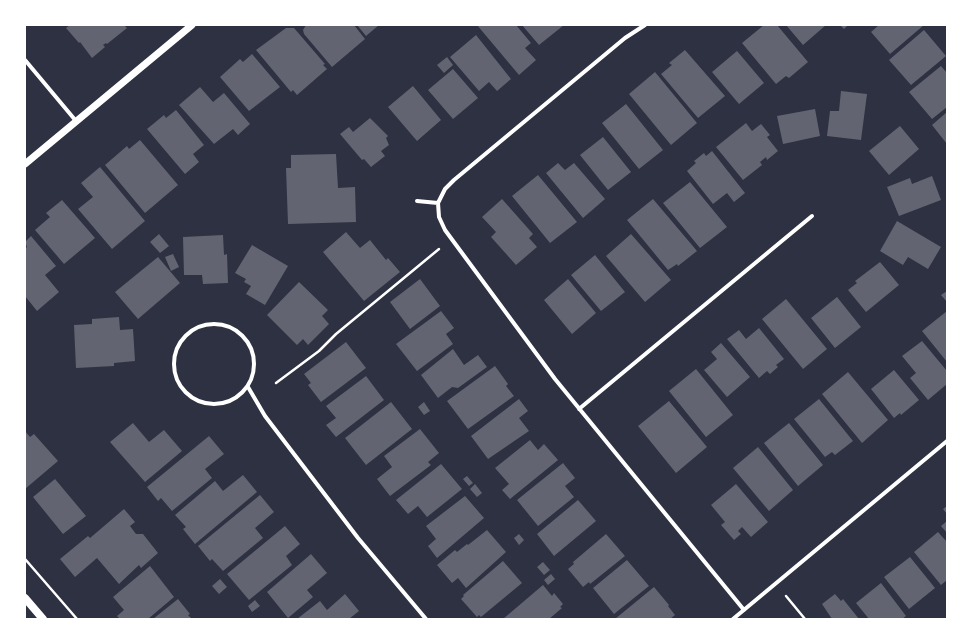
<!DOCTYPE html>
<style>
body{margin:0}
#map{position:relative;width:972px;height:644px;overflow:hidden;background:#2d3142;font-family:Raleway,sans-serif}
canvas{display:block}
.frame{position:absolute;inset:0;border:26px solid #fff;pointer-events:none}
</style>
<div id="map">
<canvas width="972" height="644"></canvas>
<div class="frame"></div>
</div>
<script>
const ctx = document.querySelector('canvas').getContext('2d');
ctx.lineJoin = 'round';
function fillPath(path, color) { ctx.fillStyle = color; ctx.fill(path, 'evenodd'); }
const poly = rows => new Path2D(rows.map(r => 'M' + r).join(''));
function strokePath(path, color, width, dash) { ctx.strokeStyle = color; ctx.lineWidth = width; ctx.lineCap = dash ? 'butt' : 'round'; ctx.setLineDash(dash || []); ctx.stroke(path); }
const building = poly([
 [70,25,124,25,127,28,107,44,106,43,103,45,105,47,92,58,80,42,79,43,66,28],
 [306,25,354,25,365,39,332,67,304,34,303,30],
 [357,25,379,25,366,36],
 [477,25,516,25,531,43,525,48,536,60,519,75],
 [522,25,564,25,539,45],
 [764,25,777,25,808,62,789,78,786,76,776,84,742,43],
 [786,25,826,25,803,45],
 [840,25,848,25,844,29],
 [879,25,924,25,890,54,871,32],
 [286,28,294,28,325,64,323,65,327,69,297,95,293,90,291,92,256,50],
 [924,30,946,56,911,85,889,60],
 [476,35,511,79,497,91,489,82,479,91,450,57],
 [685,50,725,96,698,118,661,74,672,65,669,63],
 [737,51,764,83,739,104,712,72],
 [252,54,280,87,249,111,220,77,240,59,243,62],
 [447,57,453,65,444,73,437,65],
 [941,66,947,73,947,107,932,119,909,92],
 [453,69,478,98,453,119,428,90],
 [655,72,697,123,671,145,629,94],
 [413,86,441,120,417,141,388,107],
 [200,87,213,102,224,93,250,124,238,135,233,129,214,144,179,105],
 [841,91,867,94,861,140,827,136,830,111,839,111],
 [626,104,663,150,639,169,602,123],
 [815,109,820,136,783,144,777,116],
 [176,110,204,145,193,154,199,162,185,174,147,129,164,115,166,118],
 [947,112,947,144,932,125],
 [370,118,388,136,386,138,389,145,381,151,385,156,371,167,364,159,362,160,340,134,349,127,353,132],
 [746,123,752,131,761,124,770,135,767,137,778,151,767,160,766,157,760,162,762,165,743,180,716,147],
 [900,126,919,149,889,175,869,151],
 [603,137,631,172,608,190,580,155],
 [140,140,178,185,145,213,105,165,127,146,129,149],
 [712,151,745,193,734,202,727,193,713,204,687,171,696,163,694,161,704,153,706,156],
 [336,154,338,188,355,187,356,222,288,224,286,168,291,168,291,155],
 [558,163,565,170,574,163,605,199,583,218,546,173],
 [100,167,145,221,112,249,78,209,93,197,81,183],
 [538,175,577,222,550,243,512,196],
 [932,176,941,200,899,216,887,187,910,178,912,184],
 [690,182,727,227,700,248,663,203],
 [502,199,533,234,529,238,537,247,516,265,491,237,496,232,482,217],
 [653,199,697,251,678,266,677,264,668,270,627,220],
 [62,200,95,238,64,264,35,230,50,217,46,213],
 [897,221,941,247,928,269,908,257,903,265,880,251],
 [346,232,360,248,370,240,386,260,388,258,400,272,364,301,323,252],
 [159,234,169,246,160,253,150,242],
 [631,234,671,280,645,302,606,256],
 [223,235,224,255,227,254,228,283,203,284,202,275,184,275,183,237],
 [31,236,56,266,45,275,59,292,37,311,25,296,25,249,27,247,25,242],
 [252,245,288,266,265,305,246,294,251,286,244,282,246,279,235,273],
 [173,254,179,267,171,271,165,257],
 [595,255,625,292,601,311,571,275],
 [158,257,180,283,138,319,115,292],
 [880,262,899,285,866,312,848,290,857,283,855,281],
 [420,279,440,306,410,329,390,302],
 [568,279,596,313,572,334,544,300],
 [299,282,328,310,322,316,329,324,308,345,303,339,297,345,267,315],
 [947,291,947,302,941,295],
 [837,297,861,327,835,348,811,318],
 [786,299,827,349,803,369,762,319],
 [441,311,454,328,446,334,453,344,417,371,396,344],
 [947,311,947,362,922,331],
 [119,317,120,330,133,329,135,361,114,363,114,366,76,368,74,325,92,324,92,319],
 [759,328,784,359,776,365,778,367,770,374,767,371,759,378,727,339,739,330,746,339],
 [922,341,947,371,947,384,928,400,910,378,916,373,902,356],
 [346,342,366,368,321,402,308,385,311,383,304,374],
 [721,343,750,377,727,397,704,370,717,359,711,352],
 [453,349,464,365,478,355,487,367,458,388,452,387,438,398,421,375],
 [495,366,508,384,506,386,514,396,468,429,447,401],
 [696,369,733,415,706,437,669,391],
 [894,370,919,400,901,415,900,413,894,418,871,389],
 [848,372,888,420,862,443,822,394],
 [366,376,384,400,336,437,326,425,336,418,326,406],
 [519,399,528,411,519,418,529,431,488,459,471,436],
 [819,399,853,441,835,455,832,452,825,457,794,419],
 [669,401,707,447,676,473,638,426],
 [391,402,412,429,366,465,345,438],
 [424,402,430,411,424,415,418,407],
 [133,423,149,442,164,430,182,451,145,482,110,442],
 [789,423,823,465,798,486,764,443],
 [420,429,439,453,428,462,431,465,390,496,377,479,392,467,384,456],
 [25,431,30,437,34,434,58,461,25,489],
 [209,436,224,454,205,469,212,478,172,511,161,498,158,501,147,487],
 [530,440,538,450,544,444,558,460,510,499,502,490,509,484,495,468],
 [758,447,793,490,769,511,733,468],
 [563,463,575,478,565,486,574,497,538,526,517,500],
 [441,464,462,489,427,517,418,506,408,514,396,500],
 [243,475,257,492,195,544,183,529,186,527,175,515,215,481,223,491],
 [467,476,473,483,469,486,463,479],
 [55,479,86,516,63,534,33,497],
 [475,484,482,493,477,497,470,489],
 [736,484,768,522,751,537,742,527,738,531,741,534,734,540,721,525,725,522,711,505],
 [260,495,274,512,255,528,263,538,223,571,212,559,210,561,198,546],
 [465,496,484,518,437,558,428,546,436,539,426,526],
 [578,500,596,521,554,556,537,534],
 [947,506,947,514,943,509],
 [124,509,135,522,130,526,136,534,143,534,158,553,141,568,139,565,119,584,97,558,75,577,60,559,88,536,90,538],
 [947,521,947,533,941,526],
 [285,526,300,544,286,556,292,565,249,600,227,574],
 [487,530,506,552,466,588,458,578,452,583,437,565,455,550,457,552,467,544,468,545],
 [938,532,947,542,947,580,941,585,914,552],
 [519,534,524,540,519,545,514,538],
 [606,534,625,556,590,584,589,582,583,587,568,569,574,564,573,562],
 [311,554,327,573,307,590,313,597,288,618,267,592],
 [910,557,935,588,909,609,884,577],
 [627,560,649,586,614,614,593,588],
 [503,561,522,583,481,617,479,615,477,617,461,599,464,596,463,595],
 [543,562,550,570,544,575,537,567],
 [150,566,174,597,148,619,120,619,117,616,124,610,113,597],
 [551,574,555,579,548,585,544,580],
 [220,579,227,587,219,594,212,586],
 [881,583,906,616,902,619,869,619,856,603],
 [543,585,552,596,554,593,563,604,560,607,562,608,549,619,503,619],
 [654,587,669,605,668,606,675,615,670,619,615,619],
 [345,594,359,611,349,619,297,619,320,601,327,610],
 [835,594,841,601,843,599,859,619,832,619,822,604],
 [178,599,190,614,188,615,192,619,153,619],
 [255,600,260,606,252,612,248,606]
]);
const path = poly([
 [276,383,319,351,336,334,439,249],
 [25,559,77,619],
 [786,596,805,619]
]);
const minor = poly([
 [25,60,76,121],
 [417,201,438,203,439,217,445,230,555,379,744,610],
 [438,203,445,189,454,180,625,38,645,25],
 '174 364a40 40 0 1 1 80 0a40 40 0 1 1-80 0Z',
 [248,387,265,416,358,538,426,619],
 [579,409,812,216],
 [733,619,947,441]
]);
const tertiary = poly([
 [25,164,192,25]
]);
const secondary = poly([
 [25,598,43,619]
]);
fillPath(building, '#626471');
strokePath(path, '#fff', 2.5);
strokePath(minor, '#fff', 4);
strokePath(tertiary, '#fff', 7);
strokePath(secondary, '#fff', 8);
</script>
